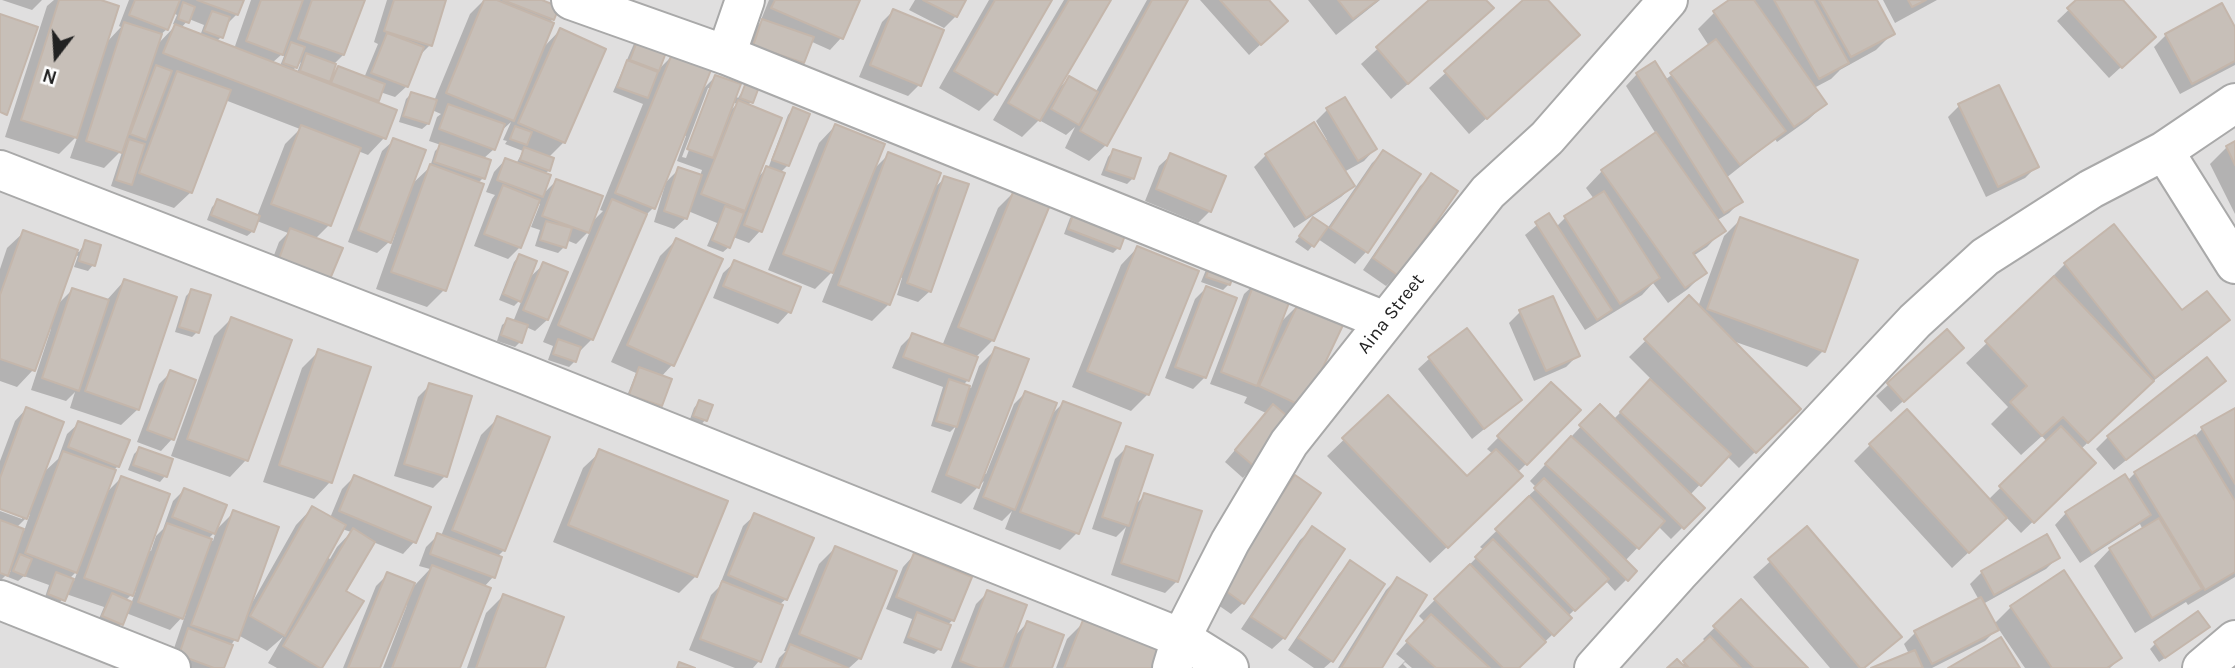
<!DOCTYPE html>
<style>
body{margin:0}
#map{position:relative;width:2235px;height:668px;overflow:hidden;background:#f2efe9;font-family:Karla,sans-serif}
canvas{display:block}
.north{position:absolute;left:21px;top:21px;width:70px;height:70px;-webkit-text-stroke:5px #fff;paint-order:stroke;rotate:197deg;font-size:19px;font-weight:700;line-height:28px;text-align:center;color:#222}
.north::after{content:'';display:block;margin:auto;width:24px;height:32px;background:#222;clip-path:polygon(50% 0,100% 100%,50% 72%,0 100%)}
</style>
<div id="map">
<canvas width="2235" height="668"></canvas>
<div class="north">N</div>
</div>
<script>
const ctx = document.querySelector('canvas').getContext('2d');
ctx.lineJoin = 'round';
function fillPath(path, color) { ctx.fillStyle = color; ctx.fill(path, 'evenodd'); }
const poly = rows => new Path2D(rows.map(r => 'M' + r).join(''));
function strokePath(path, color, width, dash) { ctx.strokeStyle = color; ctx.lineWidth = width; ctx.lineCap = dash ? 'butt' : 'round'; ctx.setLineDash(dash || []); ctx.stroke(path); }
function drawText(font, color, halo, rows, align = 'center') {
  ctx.font = font + ' Karla,sans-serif'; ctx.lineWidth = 5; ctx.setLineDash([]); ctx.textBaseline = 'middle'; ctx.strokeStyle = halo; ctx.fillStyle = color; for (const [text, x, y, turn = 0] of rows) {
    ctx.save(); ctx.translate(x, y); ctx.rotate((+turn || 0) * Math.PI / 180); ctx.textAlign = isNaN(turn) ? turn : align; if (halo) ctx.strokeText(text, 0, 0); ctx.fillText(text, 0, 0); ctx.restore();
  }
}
const residential = poly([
 [0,0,2235,0,2235,668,0,668]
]);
const shadow = poly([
 [2,0,42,0,32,10],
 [54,0,95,0,106,43,121,27,119,26,129,0,242,0,237,14,224,27,221,37,216,42,234,49,251,0,363,0,343,55,333,65,330,77,338,68,364,78,378,44,374,42,387,0,445,0,430,45,418,57,407,86,395,97,380,92,375,103,384,138,368,155,358,151,329,225,315,239,268,271,279,242,288,233,257,221,253,231,247,236,207,220,212,207,218,201,257,216,285,144,300,129,225,100,191,192,174,208,111,186,123,149,104,168,70,158,78,135,59,154,5,137,47,6],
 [173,13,177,15,173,24,176,25,156,46,158,37,167,29],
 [189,19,204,25,200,36,181,28],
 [281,55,284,56,280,66,272,63],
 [301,62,297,73,292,71],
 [484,0,537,0,553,19,549,23,542,49,560,30,564,142,548,158,549,170,544,175,542,195,556,181,592,222,603,211,600,210,643,104,613,92,636,39,668,43,657,71,672,56,701,91,715,77,738,98,747,84,751,102,747,106,756,179,769,166,788,115,793,109,788,165,780,173,760,231,749,243,733,237,729,247,723,252,707,246,717,223,688,211,686,218,674,229,654,222,666,182,679,169,700,176,702,170,677,161,686,136,683,135,653,208,644,217,592,339,578,353,575,361,569,367,548,360,553,346,543,342,591,229,576,244,566,240,564,247,558,253,535,246,540,230,531,227,540,204,537,202,520,247,508,259,474,246,492,199,495,195,486,192,494,172,505,160,516,164,523,151,505,144,507,141,503,140,511,122,500,132,494,149,483,159,483,178,478,183,444,290,427,307,376,289,396,232,393,231,389,242,377,253,348,242,382,151,394,140,410,186,430,167,435,151,441,145,429,141,437,117,441,114,432,110,428,124,422,129,399,122,406,99,411,94,434,101,470,14],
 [708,88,712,88,686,158,682,157],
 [733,102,737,104,729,112],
 [769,0,858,0,841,38,830,50,810,41,803,62,791,74,742,57,750,33,762,21,761,20],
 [915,0,964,0,956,16,944,28,909,10],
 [989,0,1050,0,996,94,979,111,939,88],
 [1064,0,1109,0,1058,89,1069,78,1095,93,1147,0,1186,0,1106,145,1089,161,1065,148,1075,127,1066,135,1039,120,1022,137,993,120],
 [1200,0,1267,0,1274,32,1249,55],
 [1308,0,1380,0,1336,35],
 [1431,0,1484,0,1475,25,1391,99,1361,64],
 [1526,0,1546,0,1561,52,1469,134,1429,88],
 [1732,0,1875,0,1893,33,1876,50,1840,70,1831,79,1814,88,1825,104,1808,120,1777,142,1775,139,1726,178,1741,201,1729,213,1716,221,1723,230,1707,247,1693,256,1704,273,1688,289,1668,303,1653,283,1642,295,1585,330,1525,235,1548,216,1556,227,1565,218,1594,199,1586,188,1602,171,1656,134,1626,86,1637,74,1665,80,1709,46,1698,29,1714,13],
 [1883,0,1937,0,1895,23],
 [2079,0,2120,0,2142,48,2109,78,2057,21],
 [2221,5,2235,31,2235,65,2180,94,2154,47,2166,35],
 [893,11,919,85,908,96,859,77,882,22],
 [1345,100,1375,149,1364,161,1344,172,1353,186,1341,197,1294,228,1254,167,1266,155,1327,140,1316,121,1327,110],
 [1959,106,2036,167,2025,178,1986,197,1948,117],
 [835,126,872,171,889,154,933,189,945,178,930,291,918,302,897,295,902,278,899,277,889,304,872,321,822,302,835,269,815,289,768,270,819,143],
 [2235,143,2235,214,2210,164,2227,147],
 [1113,151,1133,178,1127,184,1101,175,1108,157],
 [1384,152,1418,175,1366,252,1355,264,1318,239,1308,251,1295,242,1313,219,1327,229,1372,163],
 [1171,155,1210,211,1198,223,1145,201,1159,166],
 [1432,175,1398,275,1386,286,1363,270,1420,186],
 [1014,192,993,340,976,357,968,380,963,385,971,388,979,366,996,349,983,473,986,474,1014,404,1025,393,1051,415,1063,403,1119,424,1077,533,1060,550,1005,529,1012,511,1002,521,973,509,984,481,961,504,931,492,956,426,950,432,931,426,943,387,892,368,901,346,912,335,942,346,998,208],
 [1076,212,1118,248,1113,253,1064,234,1070,218],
 [1741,219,1823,351,1807,367,1730,340,1798,409,1739,468,1727,456,1690,495,1702,508,1671,539,1658,526,1625,561,1635,571,1615,591,1605,580,1568,616,1570,618,1517,668,1412,668,1405,662,1403,664,1407,668,1398,668,1405,661,1396,654,1425,622,1419,616,1484,550,1480,547,1526,502,1524,500,1537,488,1530,481,1600,406,1613,420,1652,380,1629,357,1689,298,1698,307,1724,236],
 [2114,226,2182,313,2227,320,2211,336,2147,386,2081,449,2094,463,2021,533,2006,517,1952,568,1854,461,1870,445,1988,500,2047,442,2042,436,2021,455,1991,424,2008,407,1966,363,2050,283,2048,281,2065,264],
 [24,232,79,252,86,242,93,265,88,271,74,267,78,256,75,255,57,305,72,290,106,301,124,281,138,409,121,425,70,408,75,392,66,401,31,390,51,329,48,328,33,370,17,387,0,381,0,269,7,248],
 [676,240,721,260,672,365,661,377,660,405,655,411,625,401,636,373,611,362,660,256],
 [1137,248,1148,394,1131,411,1072,387,1121,265],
 [519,256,528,279,544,264,547,320,535,331,526,327,520,342,515,347,497,341,502,325,508,320,513,322,523,297,514,306,499,300,514,262],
 [735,262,789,312,778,324,713,298,723,273],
 [1208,265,1229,284,1223,290,1201,282],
 [1256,283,1279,324,1299,304,1302,406,1243,478,1225,462,1266,413,1244,403,1247,397,1210,384,1244,294],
 [1206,288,1205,377,1193,389,1165,378,1195,299],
 [191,291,197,332,192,337,175,332,186,296],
 [1520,312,1578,355,1566,367,1534,381,1509,323],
 [231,319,290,341,246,460,230,477,171,456,214,336],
 [1947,331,1950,359,1891,412,1876,396],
 [319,351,330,482,314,499,263,482,302,368],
 [1430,358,1520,400,1472,439,1418,369],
 [171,372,194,381,172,439,161,451,137,442,159,384],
 [2224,381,2114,470,2096,449,2108,437],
 [1551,384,1579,411,1517,473,1504,493,1430,563,1327,456,1388,397,1467,479,1493,454,1487,449],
 [430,385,445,476,433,488,394,476,418,397],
 [699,402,705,420,700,426,689,422,694,408],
 [26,409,42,474,58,459,67,434,79,423,118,466,114,470,104,495,121,478,147,550,151,551,156,536,163,529,173,501,184,490,215,531,234,512,252,603,296,525,312,508,330,518,342,489,354,477,414,542,403,554,373,542,343,591,320,668,277,668,268,663,283,637,267,651,238,635,231,645,223,668,173,668,168,666,186,613,170,630,126,613,121,624,116,629,98,621,104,607,66,594,58,605,44,600,49,585,24,576,18,581,8,577,11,570,0,581,0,511,22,519,22,515,0,507,0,461,15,421],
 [30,514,24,531,16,528],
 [342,529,351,532,337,547,330,559,327,557],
 [216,531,213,541,208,539],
 [78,570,74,581,69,579],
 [136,590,131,604,125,601],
 [2235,410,2235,577,2188,605,2186,602,2135,633,2094,566,2110,549,2143,530,2140,524,2080,563,2055,525,2066,513,2127,481,2135,473,2192,439,2202,429],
 [498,418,504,550,497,557,493,577,484,587,458,668,383,668,407,605,404,604,378,668,343,668,376,586,388,574,415,585,430,569,419,566,426,547,438,535,441,536,481,435],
 [1126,448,1135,505,1145,495,1177,581,1165,593,1111,575,1126,527,1116,537,1092,529,1115,459],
 [139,449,165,476,160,482,128,470,134,454],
 [600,452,696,576,679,593,553,542,583,468],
 [1296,477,1243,603,1231,614,1208,598,1284,489],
 [755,515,786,599,779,605,781,606,759,661,753,668,735,668,689,650,711,595,719,587,743,526],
 [1807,528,1899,637,1865,668,1830,668,1753,577],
 [1312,529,1284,638,1272,649,1241,629,1300,540],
 [835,548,860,658,849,668,775,668,779,658,786,651,784,651,819,564],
 [914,555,953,620,947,625,939,649,934,654,903,643,912,619,886,609,903,567],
 [2058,557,2046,569,1983,604,1994,624,2011,607,2120,658,2110,668,2025,668,1998,628,1985,641,1932,668,1876,668,1909,654,1904,644,1915,633,1979,600,1970,584,1982,572],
 [1351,562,1332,661,1324,668,1314,668,1288,650,1339,574],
 [1397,579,1380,668,1338,668,1386,590],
 [988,592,1012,639,1027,623,1051,668,951,668,976,604],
 [503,596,544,668,467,668,486,613],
 [1741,602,1805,668,1670,668,1681,666,1706,642,1703,639],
 [1083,623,1156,668,1056,668,1067,639],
 [2202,632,2159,662,2150,649,2155,644]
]);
const building = poly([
 [59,0,101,0,119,6,77,138,21,120,59,0],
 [135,0,180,0,168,30,129,15,135,0],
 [197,0,244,0,238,15,197,0],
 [261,0,303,0,283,55,246,41,261,0],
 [312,0,365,0,344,55,298,39,312,0],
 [394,0,446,0,432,46,384,31,394,0],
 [484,0,497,0,554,23,514,121,446,93,484,0],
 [503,0,542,0,559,7,554,20,503,0],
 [775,0,860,0,843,39,771,8,775,0],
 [923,0,966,0,957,17,923,0],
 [995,0,1052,0,997,95,954,71,995,0],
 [1069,0,1111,0,1040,121,1008,103,1069,0],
 [1152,0,1188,0,1107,146,1080,131,1152,0],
 [1220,0,1269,0,1288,21,1261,45,1220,0],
 [1338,0,1378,0,1353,19,1338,0],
 [1429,0,1486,0,1494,8,1408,84,1376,47,1429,0],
 [1523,0,1548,0,1580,35,1487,119,1444,71,1523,0],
 [1729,0,1754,0,1827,104,1794,127,1713,11,1729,0],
 [1774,0,1814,0,1849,63,1819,79,1774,0],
 [1819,0,1877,0,1895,34,1851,57,1819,0],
 [1908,0,1926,0,1912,7,1908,0],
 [2076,0,2123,0,2156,37,2122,68,2067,8,2076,0],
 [183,2,195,7,189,23,178,19,183,2],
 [2222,3,2235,27,2235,61,2192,84,2165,34,2222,3],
 [893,9,944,30,921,86,870,65,893,9],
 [212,11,230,17,223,38,204,31,212,11],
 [0,14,38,27,7,115,0,112,0,14],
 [762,19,814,37,804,63,753,46,762,19],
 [124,22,162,34,122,153,86,141,124,22],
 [175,24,397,110,386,139,163,53,175,24],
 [560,28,606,49,565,143,518,123,560,28],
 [641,31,670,42,659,71,630,60,641,31],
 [387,33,424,47,408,87,371,73,387,33],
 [1716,39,1786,131,1740,165,1670,73,1716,39],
 [291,42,305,47,297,68,283,63,291,42],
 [306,53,336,64,330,82,300,71,306,53],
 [672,54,711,70,655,209,615,193,672,54],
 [627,60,658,72,648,98,617,87,627,60],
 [1655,61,1743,202,1724,213,1636,73,1655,61],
 [156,65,172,71,146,140,130,134,156,65],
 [338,66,385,84,379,101,331,83,338,66],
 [177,71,231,90,192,193,139,173,177,71],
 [715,75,741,84,713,158,687,149,715,75],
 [1069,76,1098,92,1079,125,1051,109,1069,76],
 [746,82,759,87,753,103,740,98,746,82],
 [1999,85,2039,167,1998,187,1958,104,1999,85],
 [411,92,437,100,429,124,403,116,411,92],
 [1345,97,1377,149,1358,161,1326,108,1345,97],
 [738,100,782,118,745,211,701,194,738,100],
 [448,104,505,124,495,150,439,129,448,104],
 [793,107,810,114,789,166,772,160,793,107],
 [1314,122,1355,186,1306,218,1265,154,1314,122],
 [835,124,885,144,833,273,783,254,835,124],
 [301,125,361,148,331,226,271,204,301,125],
 [515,126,532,132,527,145,510,139,515,126],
 [1656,132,1726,231,1693,253,1707,273,1685,288,1601,170,1656,132],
 [393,138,426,150,391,243,358,230,393,138],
 [129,139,145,144,132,185,116,180,129,139],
 [2235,141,2235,165,2226,146,2235,141],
 [440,143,491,160,485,179,434,162,440,143],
 [524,147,554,158,550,171,520,160,524,147],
 [1113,149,1141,158,1134,179,1106,170,1113,149],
 [1383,150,1421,174,1368,253,1330,228,1383,150],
 [888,152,941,173,890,305,838,285,888,152],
 [1170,153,1226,176,1211,212,1156,189,1170,153],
 [505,158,551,175,543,197,497,180,505,158],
 [430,164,484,184,446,291,391,272,430,164],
 [766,166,785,173,762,232,744,225,766,166],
 [678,167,702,175,687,219,664,211,678,167],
 [1431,173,1458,191,1399,276,1373,258,1431,173],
 [944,176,969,184,931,292,907,283,944,176],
 [556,179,603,196,589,233,542,216,556,179],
 [503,185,540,200,521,248,484,234,503,185],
 [1014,190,1050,205,994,341,958,327,1014,190],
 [1604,191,1660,278,1620,304,1564,216,1604,191],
 [217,199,260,216,254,232,211,215,217,199],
 [612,199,647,214,593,340,558,325,612,199],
 [725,206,744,213,730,248,712,240,725,206],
 [1075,210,1127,230,1120,249,1068,229,1075,210],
 [1549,213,1612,310,1597,320,1535,222,1549,213],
 [1313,217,1328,227,1314,247,1299,236,1313,217],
 [1740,217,1858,260,1825,352,1707,309,1740,217],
 [546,221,572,228,566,248,540,240,546,221],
 [2114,224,2182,310,2207,291,2230,320,2155,378,2064,263,2114,224],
 [290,228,343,248,330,279,279,259,290,228],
 [23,230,78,250,35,371,0,359,0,295,23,230],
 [676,238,723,259,674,366,627,345,676,238],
 [85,240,101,245,95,266,79,261,85,240],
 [1137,246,1199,271,1149,395,1087,371,1137,246],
 [519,254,537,261,521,302,503,294,519,254],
 [1213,257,1237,265,1230,285,1206,277,1213,257],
 [734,260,801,287,791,313,723,286,734,260],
 [543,262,568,272,548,320,523,310,543,262],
 [2054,276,2154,381,2088,443,2063,417,2042,436,2010,402,2027,386,1985,341,2054,276],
 [124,279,177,297,139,410,85,391,124,279],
 [1255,281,1292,295,1257,386,1221,372,1255,281],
 [1206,286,1237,298,1206,378,1175,367,1206,286],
 [72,288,109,300,79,391,42,378,72,288],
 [191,289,211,295,199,333,179,327,191,289],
 [1689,295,1801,409,1756,453,1644,339,1689,295],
 [1553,296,1580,356,1546,371,1519,310,1553,296],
 [1299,302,1344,323,1304,407,1259,386,1299,302],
 [231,317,292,340,248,461,187,439,231,317],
 [507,318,528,325,522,343,501,335,507,318],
 [1467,328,1522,400,1484,429,1428,357,1467,328],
 [1947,329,1964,348,1904,402,1887,383,1947,329],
 [912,333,978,357,969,381,903,357,912,333],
 [558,339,581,347,576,362,553,354,558,339],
 [995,347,1029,359,979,488,946,475,995,347],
 [318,349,371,367,332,483,279,465,318,349],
 [2207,357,2226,381,2126,460,2107,436,2207,357],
 [639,367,672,379,662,406,629,395,639,367],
 [170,370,196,380,174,440,147,430,170,370],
 [949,379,970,386,957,427,936,421,949,379],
 [1650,379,1731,454,1701,486,1620,412,1650,379],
 [1551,382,1581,410,1527,465,1497,436,1551,382],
 [429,383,472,396,447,477,404,464,429,383],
 [1025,391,1057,403,1015,510,983,497,1025,391],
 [1388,395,1467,476,1496,449,1523,476,1448,548,1342,438,1388,395],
 [699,400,713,405,707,421,693,416,699,400],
 [1063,401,1121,423,1079,534,1020,512,1063,401],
 [1273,404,1293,421,1255,467,1235,450,1273,404],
 [1600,404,1705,508,1684,529,1579,425,1600,404],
 [26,407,64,422,27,519,0,509,0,478,26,407],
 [2235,408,2235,484,2201,427,2235,408],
 [1907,409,2007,518,1969,553,1869,444,1907,409],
 [497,416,550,437,505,551,452,530,497,416],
 [78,421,130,440,119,467,68,447,78,421],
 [2061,426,2096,463,2034,523,1999,486,2061,426],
 [2195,435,2235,501,2235,572,2205,590,2134,472,2195,435],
 [1571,436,1665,521,1639,549,1545,464,1571,436],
 [1126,446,1153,455,1129,526,1102,517,1126,446],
 [139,447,173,459,167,477,133,465,139,447],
 [599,449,728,501,697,577,568,525,599,449],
 [63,451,116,470,77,573,25,553,63,451],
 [2125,474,2151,515,2092,553,2065,512,2125,474],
 [354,475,431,507,416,543,339,511,354,475],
 [1295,475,1321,493,1244,604,1219,586,1295,475],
 [121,476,170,494,133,596,84,578,121,476],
 [1544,478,1637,571,1628,581,1534,488,1544,478],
 [184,488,227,505,215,534,172,517,184,488],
 [1144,493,1202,511,1178,582,1121,563,1144,493],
 [1529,496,1609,579,1575,611,1495,529,1529,496],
 [312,506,346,525,285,636,250,616,312,506],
 [233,510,279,527,238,641,191,625,233,510],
 [754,513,814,538,787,600,728,575,754,513],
 [2159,518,2202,589,2152,618,2109,548,2159,518],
 [0,520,24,529,8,576,0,573,0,520],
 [167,523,212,539,183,619,138,602,167,523],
 [1312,526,1345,549,1285,639,1251,617,1312,526],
 [1807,526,1902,637,1864,668,1860,668,1768,559,1807,526],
 [353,528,375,542,346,591,364,601,322,668,320,668,283,646,353,528],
 [437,533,502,557,495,578,430,554,437,533],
 [2047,534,2060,558,1994,595,1981,571,2047,534],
 [1493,539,1572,618,1554,636,1475,557,1493,539],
 [835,546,897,571,861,659,799,634,835,546],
 [914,553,972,577,954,621,896,597,914,553],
 [20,554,32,559,25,576,13,571,20,554],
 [1350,560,1385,584,1333,662,1298,638,1350,560],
 [1470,564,1546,642,1519,668,1503,668,1434,599,1470,564],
 [432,565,491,588,460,668,392,668,432,565],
 [2064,570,2122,658,2107,668,2052,668,2010,606,2064,570],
 [56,572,74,579,65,601,48,594,56,572],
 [387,572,415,583,380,668,348,668,387,572],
 [1397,577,1427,595,1382,668,1341,668,1397,577],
 [722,581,783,605,761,662,700,639,722,581],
 [987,590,1027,605,1003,668,978,668,960,661,987,590],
 [112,593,132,602,123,625,102,616,112,593],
 [503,594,564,617,545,668,476,668,503,594],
 [1981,597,1999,630,1932,664,1914,631,1981,597],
 [1741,599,1808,668,1754,668,1713,626,1741,599],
 [2198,611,2210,627,2165,658,2154,642,2198,611],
 [917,612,951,625,941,650,908,637,917,612],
 [1431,614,1490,668,1436,668,1406,641,1431,614],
 [1083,620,1164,652,1158,668,1064,668,1083,620],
 [1027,621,1064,635,1052,668,1010,668,1027,621],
 [188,628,233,645,224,668,214,668,179,655,188,628],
 [1710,636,1741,668,1689,668,1683,661,1710,636],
 [2001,637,2020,668,1948,668,2001,637],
 [790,644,848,668,780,668,790,644],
 [1915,650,1923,668,1871,668,1915,650],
 [1677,659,1686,668,1667,668,1677,659],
 [679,662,695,668,677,668,679,662]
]);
const minor = poly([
 [571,0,726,55,1385,321],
 [726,55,745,0],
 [2164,151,2235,264],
 [0,170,524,374,1181,638,1229,668],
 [0,600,171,668],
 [1172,668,1181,638,1230,542,1289,443,1488,192,1547,138,1668,0],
 [1594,668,1678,574,1915,321,1985,257,2091,189,2164,151,2235,103],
 [2202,668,2235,640]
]);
const streetNames = [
 ["Aina Street",1391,314,-52]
];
fillPath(residential, '#e0dfdf');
fillPath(shadow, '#0003');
fillPath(building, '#c7bfb8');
strokePath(building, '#c4b6ab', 2);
strokePath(minor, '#a9a9a9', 42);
strokePath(minor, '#fff', 38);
drawText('19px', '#222', '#fff', streetNames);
</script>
